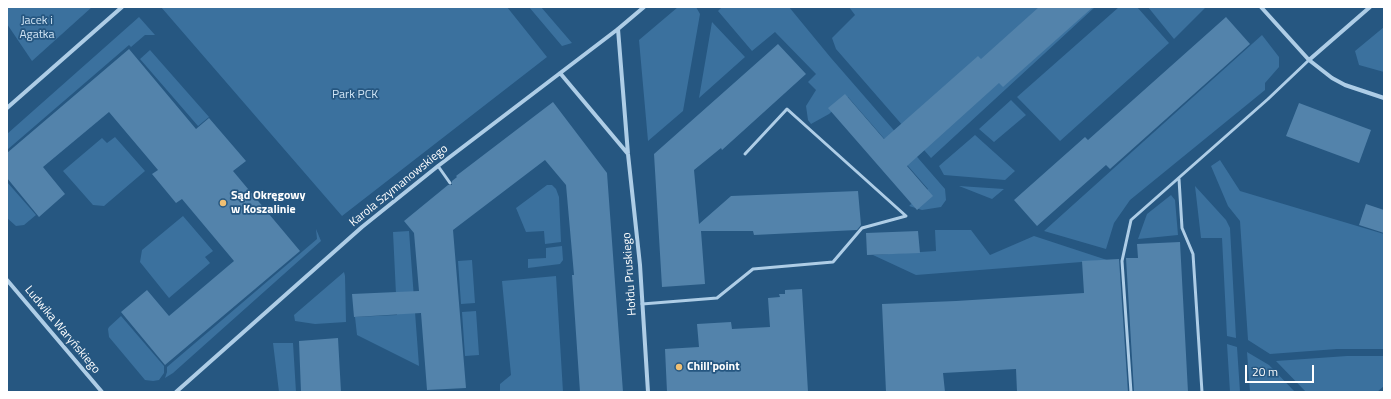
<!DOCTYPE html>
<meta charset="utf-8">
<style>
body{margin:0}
#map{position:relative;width:1391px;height:399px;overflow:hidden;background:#265781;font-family:"Titillium Web",sans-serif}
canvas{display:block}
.frame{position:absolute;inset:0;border:8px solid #fff;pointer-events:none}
.scale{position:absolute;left:1245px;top:365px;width:69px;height:18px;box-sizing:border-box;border:2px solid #fff;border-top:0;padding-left:5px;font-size:12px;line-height:14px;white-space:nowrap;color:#fff;-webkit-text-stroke:3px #265781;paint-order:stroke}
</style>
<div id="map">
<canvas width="1391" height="399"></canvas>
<div class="frame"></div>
<div class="scale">20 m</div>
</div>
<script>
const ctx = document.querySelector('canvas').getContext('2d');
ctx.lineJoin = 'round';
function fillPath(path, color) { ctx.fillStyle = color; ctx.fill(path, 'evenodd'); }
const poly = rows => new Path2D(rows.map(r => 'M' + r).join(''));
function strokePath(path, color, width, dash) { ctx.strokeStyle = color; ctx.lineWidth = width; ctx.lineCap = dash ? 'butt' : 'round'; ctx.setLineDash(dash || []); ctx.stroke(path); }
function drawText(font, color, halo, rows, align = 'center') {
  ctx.font = font + ' "Titillium Web",sans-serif'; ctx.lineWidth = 3.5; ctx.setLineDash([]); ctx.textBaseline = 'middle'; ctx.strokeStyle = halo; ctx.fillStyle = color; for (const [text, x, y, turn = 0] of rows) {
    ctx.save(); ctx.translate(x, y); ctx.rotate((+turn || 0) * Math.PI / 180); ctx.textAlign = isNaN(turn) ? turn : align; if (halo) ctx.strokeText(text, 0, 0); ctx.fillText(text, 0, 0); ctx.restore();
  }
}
const green = poly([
 [7,7,92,7,32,61,7,24],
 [161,7,507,7,547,57,342,216],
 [529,7,541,7,572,43,562,46],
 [678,7,696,7,700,14,683,111,648,141,639,40],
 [722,7,789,7,831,58,945,189,946,200,941,207,922,210,909,206,928,189,848,97,829,114,811,124,808,120,806,106,816,90,808,82,816,74,775,32,752,51,718,11],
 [849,7,1095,7,931,158,836,49,832,38,855,15],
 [1119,7,1137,7,1169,43,1060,141,1017,97],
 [1148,7,1206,7,1174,39],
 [139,17,155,35,145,35,131,47,129,45,7,150,7,134],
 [712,22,745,57,699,98],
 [1384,27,1384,72,1359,65,1355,51],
 [1262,35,1279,57,1279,67,1265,83,1265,90,1130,200,1114,223,1106,249,1044,231],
 [150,50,209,117,198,126,140,59],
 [1011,100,1026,115,994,142,979,129],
 [975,135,1015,171,1005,180,944,175,939,166],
 [115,137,145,171,104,206,93,205,63,171,102,138,107,143],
 [1220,160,1240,191,1384,234,1384,349,1337,349,1270,354,1248,340,1240,221,1228,206,1211,166],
 [7,182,36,215,24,225,16,226,7,218],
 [547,185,552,185,556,189,559,197,561,242,545,244,544,231,526,232,516,208],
 [959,186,1004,189,992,199],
 [1195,186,1226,220,1230,228,1236,338,1227,336,1222,238,1201,238],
 [1171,195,1175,200,1178,235,1138,239,1147,214],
 [183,216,213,251,205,257,210,263,169,298,140,262,142,250],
 [316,229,321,241,173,373,165,378,167,372,167,367,317,239],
 [935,230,971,230,990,255,1034,236,1107,260,916,275,873,255,936,251],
 [409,231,419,366,357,335,355,317,397,315,393,232],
 [562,246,563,260,560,264,528,268,528,259,546,258,546,248],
 [472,260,475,303,461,304,458,261],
 [344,272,345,276,346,322,315,324,295,321,294,315],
 [556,276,563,392,500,392,500,384,511,375,502,281],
 [476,311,479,355,465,356,462,312],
 [121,316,164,366,164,373,159,380,153,381,145,380,109,337,108,329,109,327],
 [273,343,293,343,296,392,279,392],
 [1227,344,1237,347,1240,392,1230,392],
 [1247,352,1269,365,1295,392,1250,392],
 [1347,356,1384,356,1384,386,1377,392,1306,392,1276,361]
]);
const building = poly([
 [1039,7,1093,7,1003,87,999,83,907,166,933,196,917,210,828,108,845,94,884,139,978,56,981,59],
 [1226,17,1250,44,1110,169,1106,165,1037,226,1014,200,1085,137,1088,140],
 [778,44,806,74,722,150,721,148,694,170,699,224,731,196,858,191,861,225,857,230,754,235,753,231,701,231,705,284,662,287,654,154],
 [129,49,196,129,209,118,246,161,233,171,300,251,165,365,121,312,147,290,169,316,234,261,182,199,176,203,152,174,158,170,109,112,43,167,65,194,39,217,7,178,7,153],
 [553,102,607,173,623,392,580,392,572,275,574,275,566,185,545,160,453,230,466,388,427,390,421,313,354,317,352,294,419,291,414,233,404,221,448,185,452,185,452,181,457,177,456,176],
 [1299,103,1371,130,1359,163,1286,136],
 [1366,204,1384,210,1384,233,1359,225],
 [918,231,920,253,867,255,866,233],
 [1180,242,1188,392,1134,392,1126,258,1138,258,1137,244],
 [1119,259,1128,392,1017,392,1016,369,943,373,945,392,886,392,882,304,956,301,1084,293,1082,261],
 [802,289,808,392,667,392,665,349,699,347,697,324,731,322,732,329,770,327,768,298,780,297,779,294,785,294,785,290],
 [338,338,341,392,301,392,299,341]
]);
const service = poly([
 [438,166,450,183],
 [1179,179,1182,228,1193,254,1202,392],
 [642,304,717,298,753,269,833,262,862,228,906,216,787,109,745,154],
 [1131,392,1122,261,1131,220,1268,99,1309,60]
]);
const minor = poly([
 [1261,7,1309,60,1332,78,1345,85,1384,98],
 [618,29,628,154,640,265,648,392],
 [1309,60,1370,7],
 [560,73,628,154],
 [7,108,122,7],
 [7,280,102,392],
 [176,392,362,227,438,166,618,29,644,7]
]);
const markers = [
 [223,203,4,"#efbf73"],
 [679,367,4,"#efbf73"]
];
const parkNames = [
 ["Jacek i",37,21],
 ["Agatka",37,35],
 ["Park PCK",355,95]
];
const streetNames = [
 ["Karola Szymanowskiego",399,186,-39],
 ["Hołdu Pruskiego",630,274,-94],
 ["Ludwika Waryńskiego",62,330,50]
];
const poiNames = [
 ["Sąd Okręgowy",231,196],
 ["w Koszalinie",231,210],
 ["Chill'point",687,367]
];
fillPath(green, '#3b719e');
fillPath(building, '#5383ab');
strokePath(service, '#aecde6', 3);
strokePath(minor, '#aecde6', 4);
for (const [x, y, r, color] of markers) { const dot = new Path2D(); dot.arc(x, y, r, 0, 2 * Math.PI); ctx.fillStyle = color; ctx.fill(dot); strokePath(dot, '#265781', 1.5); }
drawText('12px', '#d1e5f5', '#265781', parkNames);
drawText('12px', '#fff', '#265781', streetNames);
drawText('bold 12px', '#fff', '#265781', poiNames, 'left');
</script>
